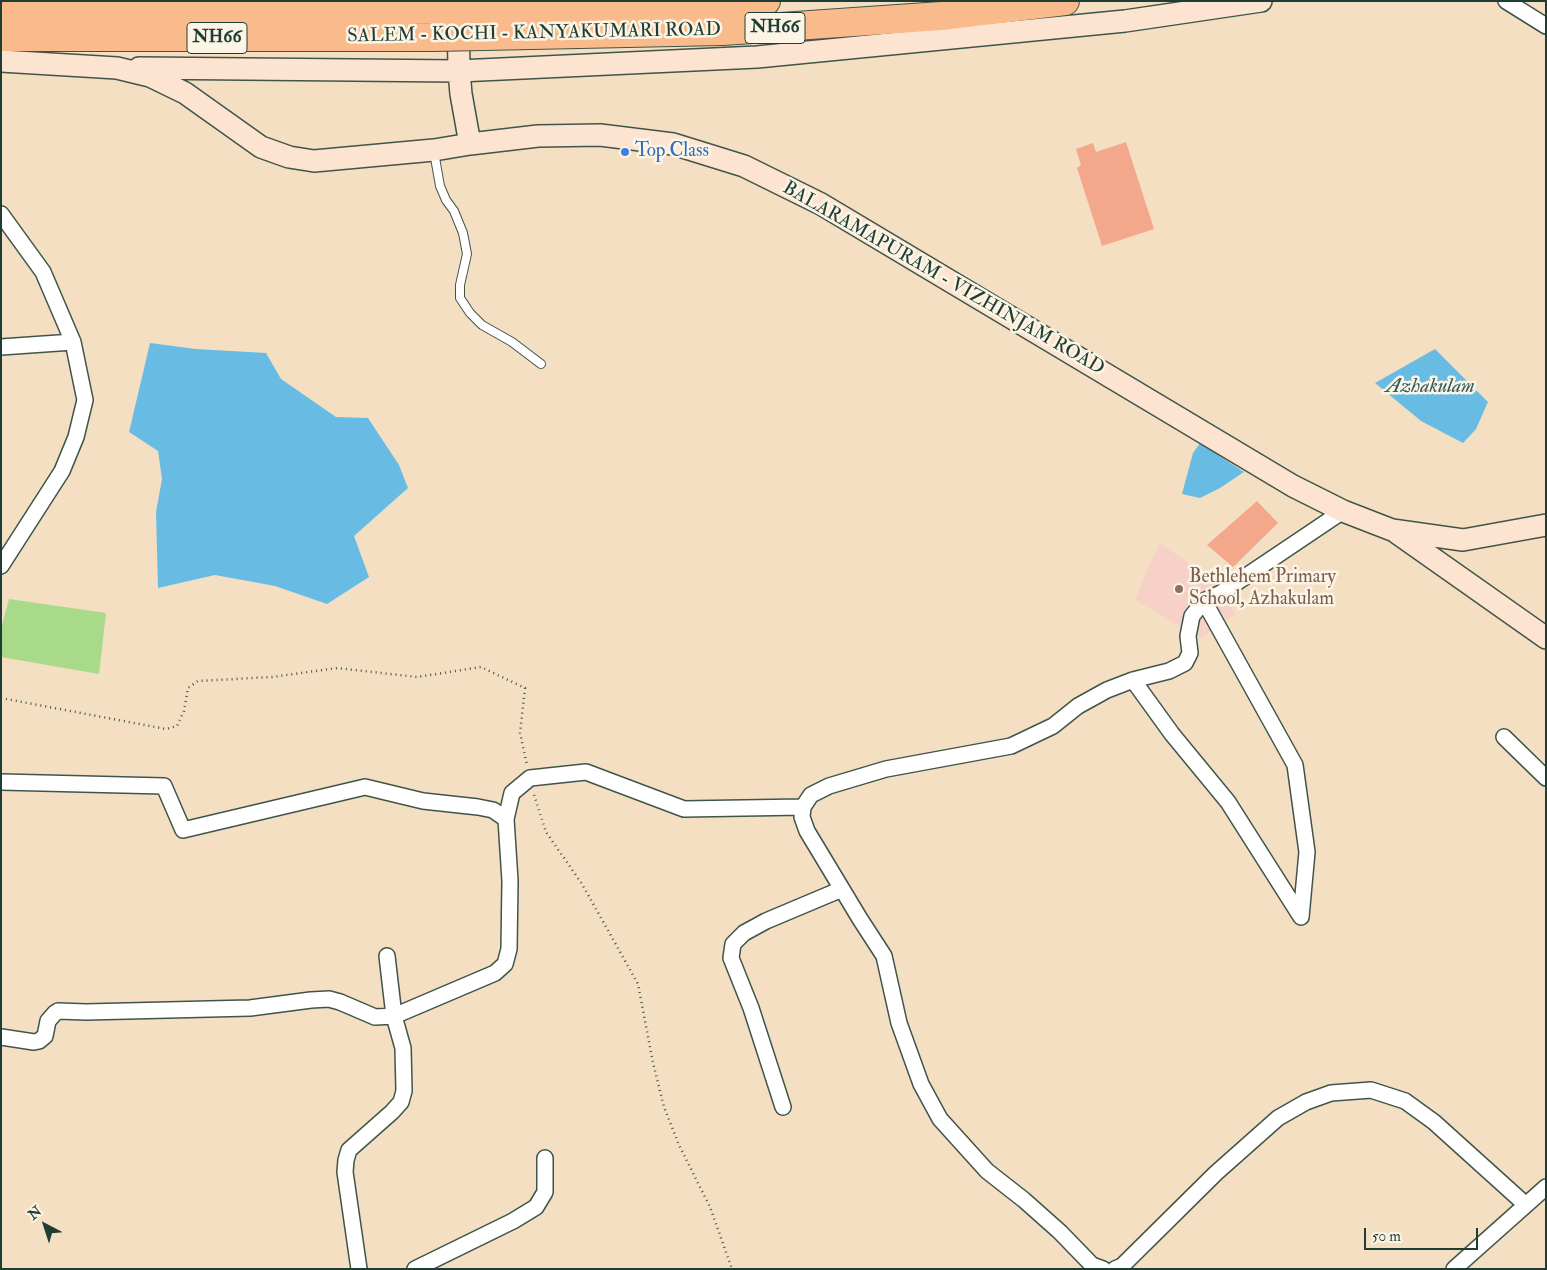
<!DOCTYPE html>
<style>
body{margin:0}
#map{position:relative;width:1547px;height:1270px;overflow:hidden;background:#f4dfc3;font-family:"IM FELL Double Pica",serif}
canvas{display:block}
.frame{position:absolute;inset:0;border:2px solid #1f3d34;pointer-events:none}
.north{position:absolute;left:20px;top:1200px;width:50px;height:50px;-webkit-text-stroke:4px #fcf5e5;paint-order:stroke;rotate:320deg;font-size:14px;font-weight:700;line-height:20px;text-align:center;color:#1f3d34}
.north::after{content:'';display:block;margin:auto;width:18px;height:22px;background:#1f3d34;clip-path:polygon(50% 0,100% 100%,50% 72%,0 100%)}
.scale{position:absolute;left:1364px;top:1228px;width:114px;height:22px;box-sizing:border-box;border:2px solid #1f3d34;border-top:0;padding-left:6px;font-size:15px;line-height:18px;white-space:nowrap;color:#1f3d34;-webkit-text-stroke:4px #fcf5e5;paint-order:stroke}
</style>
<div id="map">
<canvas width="1547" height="1270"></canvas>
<div class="frame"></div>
<div class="north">N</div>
<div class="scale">50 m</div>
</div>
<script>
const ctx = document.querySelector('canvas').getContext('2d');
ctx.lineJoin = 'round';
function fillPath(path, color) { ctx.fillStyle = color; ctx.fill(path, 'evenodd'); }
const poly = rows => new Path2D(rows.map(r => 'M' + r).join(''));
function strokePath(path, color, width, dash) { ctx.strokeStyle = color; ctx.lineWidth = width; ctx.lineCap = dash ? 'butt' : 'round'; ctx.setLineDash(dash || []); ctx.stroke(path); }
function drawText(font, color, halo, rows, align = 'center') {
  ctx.font = font + ' "IM FELL Double Pica",serif'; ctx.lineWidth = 5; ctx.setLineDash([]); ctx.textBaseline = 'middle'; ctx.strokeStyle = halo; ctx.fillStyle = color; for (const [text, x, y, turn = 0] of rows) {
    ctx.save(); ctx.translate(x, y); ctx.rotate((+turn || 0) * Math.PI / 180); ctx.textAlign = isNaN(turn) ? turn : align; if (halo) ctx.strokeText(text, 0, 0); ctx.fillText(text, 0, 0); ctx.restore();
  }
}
const built = poly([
 [1159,543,1212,578,1236,614,1201,638,1135,600]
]);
const green = poly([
 [9,599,106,613,99,674,1,657,1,629]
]);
const water = poly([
 [150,343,196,349,266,353,281,379,336,417,368,418,399,465,408,488,354,536,369,577,327,604,275,586,215,575,158,588,156,512,162,479,158,451,129,432],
 [1435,349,1488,402,1476,429,1463,443,1421,421,1375,383],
 [1200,443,1244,472,1220,488,1200,498,1182,494,1193,453]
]);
const building = poly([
 [1126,142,1154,229,1102,246,1077,168,1081,165,1076,149,1093,143,1096,152],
 [1257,501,1278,523,1233,567,1207,545]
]);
const path = poly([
 [1,698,166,729,177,726,184,711,188,688,198,681,272,677,337,668,417,677,481,667,525,688,520,733,527,765],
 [534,795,546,832,582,884,638,984,653,1063,664,1107,679,1145,710,1207,732,1269]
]);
const lane = poly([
 [434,152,440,186,446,200,454,211,463,233,467,254,460,285,460,298,470,313,482,325,512,342,541,364]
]);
const street = poly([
 [1506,1,1546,26],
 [1,214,43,272,73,342,85,400,76,437,62,471,1,566],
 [1,347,73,342],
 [1133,680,1172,734,1228,802,1301,917,1307,852,1295,765,1204,601],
 [1504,737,1546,778],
 [1,782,164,786,183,830,365,787,423,801,478,807,493,810,506,819,510,881,509,949,505,964,495,973,394,1016,375,1017,340,1002,329,999,311,1000,250,1008,86,1012,58,1011,55,1013,48,1021,45,1036,39,1041,34,1042,1,1037],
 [506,819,512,793,530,778,586,772,684,809,803,807],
 [783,1107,751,1008,731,958,733,944,744,933,766,921,842,889],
 [359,1269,345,1172,346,1160,349,1150,392,1112,401,1102,404,1091,403,1048,394,1016,387,956],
 [415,1269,513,1221,536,1207,545,1192,545,1158],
 [1103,1269,1092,1265,1060,1232,1024,1200,987,1171,940,1119,921,1084,899,1023,884,956,860,919,807,831,802,817,803,807,811,795,829,786,886,769,1011,746,1053,726,1078,706,1107,690,1133,680,1169,671,1185,663,1190,653,1188,636,1192,616,1204,601,1221,593,1343,511],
 [1115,1269,1122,1266,1216,1173,1278,1118,1306,1102,1331,1093,1371,1090,1405,1101,1434,1122,1526,1205],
 [1454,1269,1546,1187]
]);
const secondary = poly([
 [458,1,459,71,461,94,470,144],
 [1,61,117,68,150,76,185,93,261,147,289,157,314,161,434,150,470,144,538,136,600,135,673,144,744,166,821,204,1293,486,1343,511,1392,530,1463,540,1546,525],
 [139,68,459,71,757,57,1125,21,1261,1],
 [1397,533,1546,638]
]);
const highway = poly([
 [483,8,720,4,766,1],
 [1,11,83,12,434,9],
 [484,36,723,31,941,16,1065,1],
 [1,37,433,37]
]);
const highwayBridge = poly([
 [434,9,483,8],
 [433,37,484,36]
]);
const markers = [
 [625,152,5,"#3f7fe0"],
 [1179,589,5,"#8d6e63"]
];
const shields = [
 [775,28,60],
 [217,38,60]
];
const shieldNames = [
 ["NH66",775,28],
 ["NH66",217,38]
];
const streetNames = [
 ["SALEM - KOCHI - KANYAKUMARI ROAD",534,34,-1],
 ["BALARAMAPURAM - VIZHINJAM ROAD",943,279,30]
];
const shopNames = [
 ["Top Class",635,152]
];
const educationNames = [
 ["Bethlehem Primary",1189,578],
 ["School, Azhakulam",1189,600]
];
const waterNames = [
 ["Azhakulam",1430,388]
];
fillPath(built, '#f7d1c7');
fillPath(green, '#a8da89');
fillPath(water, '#68bce4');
fillPath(building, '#f3a88c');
strokePath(lane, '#3f5549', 10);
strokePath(street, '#3f5549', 18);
strokePath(secondary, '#3f5549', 24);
strokePath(highway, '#3f5549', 30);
strokePath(path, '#3f5549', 2.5, [1, 4]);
strokePath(lane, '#fff', 8);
strokePath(street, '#fff', 15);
strokePath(secondary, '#fde4d1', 21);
strokePath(highway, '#fabb8c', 28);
strokePath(highwayBridge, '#3f5549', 30, []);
strokePath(highwayBridge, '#fabb8c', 28);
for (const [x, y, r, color] of markers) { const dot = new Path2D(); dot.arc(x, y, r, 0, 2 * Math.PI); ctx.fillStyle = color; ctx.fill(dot); strokePath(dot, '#fcf5e5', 2); }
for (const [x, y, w] of shields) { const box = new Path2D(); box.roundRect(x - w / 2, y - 15.5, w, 31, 4); ctx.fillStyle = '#fcf5e5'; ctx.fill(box); strokePath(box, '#1f3d34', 1); }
drawText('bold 18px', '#1f3d34', null, shieldNames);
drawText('19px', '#1f3d34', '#fcf5e5', streetNames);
drawText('19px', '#366cbe', '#fcf5e5', shopNames, 'left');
drawText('19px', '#785e54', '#fcf5e5', educationNames, 'left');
drawText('italic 20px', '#315d60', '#fcf5e5', waterNames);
</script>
